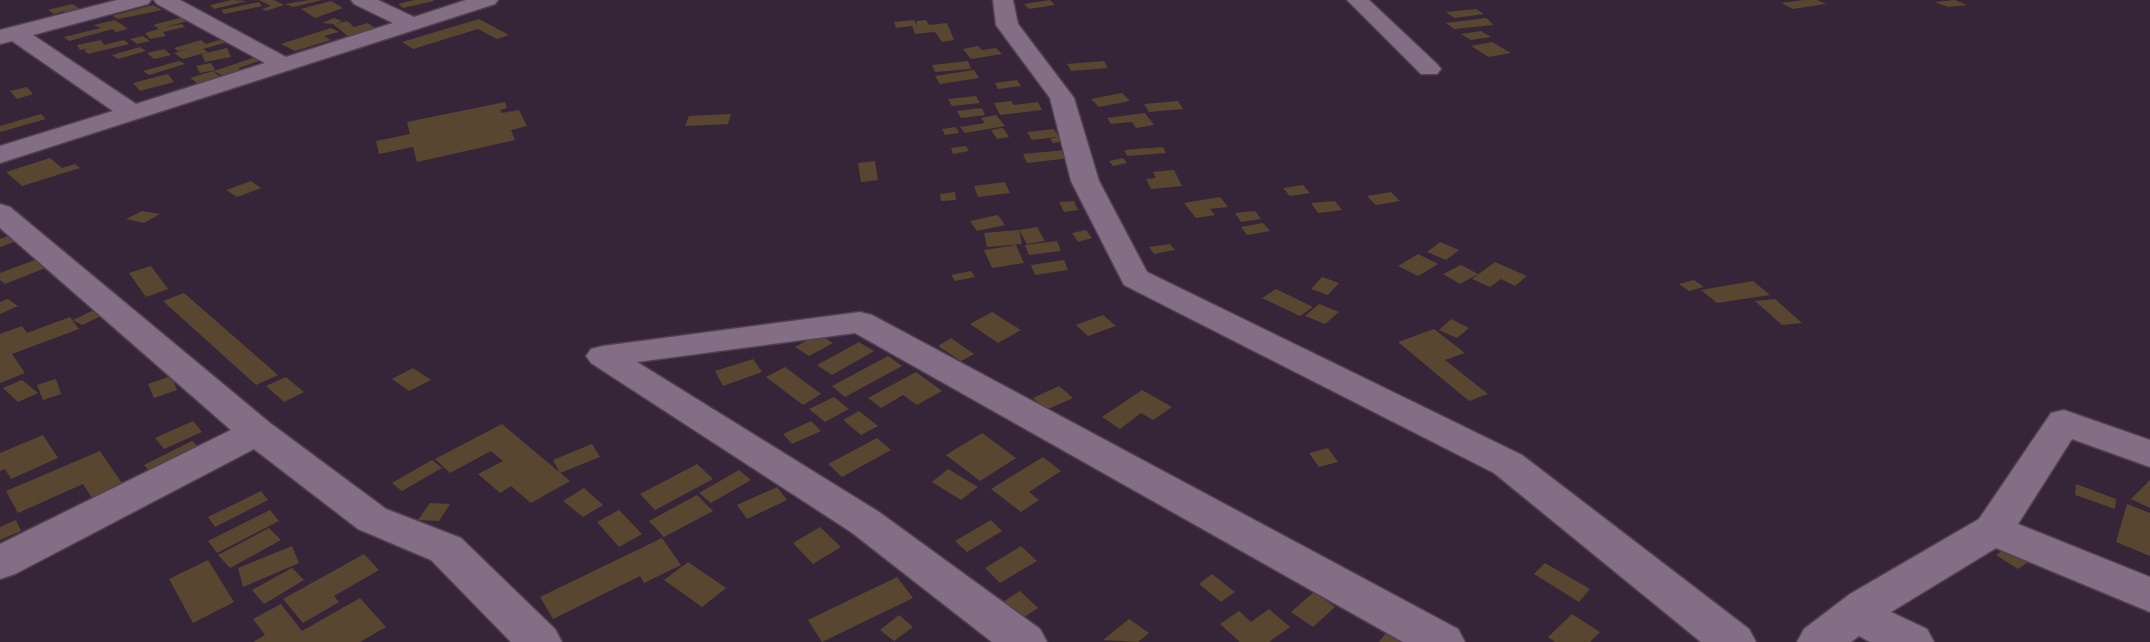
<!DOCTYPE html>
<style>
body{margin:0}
canvas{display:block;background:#362438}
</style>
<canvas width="2150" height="642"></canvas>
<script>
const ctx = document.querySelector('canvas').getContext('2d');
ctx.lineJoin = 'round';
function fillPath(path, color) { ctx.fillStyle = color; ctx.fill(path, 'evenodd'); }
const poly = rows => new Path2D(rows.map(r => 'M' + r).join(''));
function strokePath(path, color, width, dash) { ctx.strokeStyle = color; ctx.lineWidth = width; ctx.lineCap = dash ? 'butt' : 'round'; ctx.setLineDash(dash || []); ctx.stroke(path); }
const building = poly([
 [232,0,247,1,214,9,210,5],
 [259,0,274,0,284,5,266,11,262,9,271,6],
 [309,0,322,0,293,7,285,4],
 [414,0,434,0,434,1,403,8,398,4],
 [1050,0,1055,5,1029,9,1024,4],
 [1804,0,1817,0,1826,4,1793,9,1781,3],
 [1955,0,1967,5,1948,7,1935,2],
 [331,1,343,8,315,18,301,9],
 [259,2,262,6,224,14,221,10],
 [72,4,89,14,75,18,64,11,54,14,48,10],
 [153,5,162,10,118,19,112,16],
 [1476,9,1484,14,1454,18,1446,12],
 [183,17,188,21,165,27,182,24,185,27,163,32,166,36,150,39,145,33,159,29,153,25],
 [334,18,342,21,336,24,347,21,354,27,368,23,379,31,350,38,333,24,322,23],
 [1486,18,1494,25,1454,29,1446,23],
 [479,19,509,35,497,39,478,29,413,49,402,42],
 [115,20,128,29,116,32,113,29,69,41,64,37,101,28,94,25],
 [914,20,917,26,916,21,926,20,929,25,947,23,954,40,942,42,935,32,915,34,912,26,896,28,894,22],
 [331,28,339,32,324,36,331,40,295,51,281,44],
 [1481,31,1491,37,1471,40,1461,34],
 [143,36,150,41,137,44,130,39],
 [226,38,231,41,203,49,208,52,183,59,174,53,190,48,178,51,174,48,201,40,206,44],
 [101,40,104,45,124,40,129,44,88,54,84,50,90,48,80,50,77,45],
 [1492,42,1511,53,1489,57,1471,46],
 [978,46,982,50,996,48,1002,54,971,59,963,49],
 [140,47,146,51,118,59,112,55],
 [227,48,231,57,205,62,202,54],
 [164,49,171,55,154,59,147,53],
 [256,57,262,60,238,68,244,71,225,77,214,71],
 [179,61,185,64,149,75,143,71],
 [968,61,971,69,935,72,932,65],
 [1104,61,1108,68,1071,71,1067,64],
 [211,63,215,70,200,73,196,66],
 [974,70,979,78,940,84,935,76],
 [213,71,223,79,200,85,190,78],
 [168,74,174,82,140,91,133,83],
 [1017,80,1021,86,998,89,995,83],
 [27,87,33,94,17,99,10,91],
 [1122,93,1130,101,1099,107,1091,99],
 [976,96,980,103,952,106,948,99],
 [1011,101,1014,105,1038,102,1042,110,1000,115,994,103],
 [1178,101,1183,109,1149,112,1144,104],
 [505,102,507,108,500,110,502,113,519,110,527,126,511,130,515,140,417,162,413,147,379,154,376,141,410,134,407,122],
 [982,108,985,115,961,118,957,111],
 [1145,113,1154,125,1136,128,1132,122,1111,124,1107,118],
 [41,114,46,119,0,132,0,126],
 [731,114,728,124,685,126,689,116],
 [996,115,1005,126,965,133,960,127,985,123,981,118],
 [956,127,959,133,945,135,942,129],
 [1003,128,1009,137,997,139,991,130],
 [1054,129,1059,137,1068,136,1072,140,1053,143,1050,139,1057,137,1032,140,1027,132],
 [966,146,969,151,953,154,951,148],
 [1163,147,1166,153,1127,156,1124,150],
 [1066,150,1070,158,1027,163,1023,154],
 [50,158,62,168,75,164,80,168,22,186,6,172],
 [1123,158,1127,163,1113,166,1109,161],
 [875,161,878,180,861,182,858,163],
 [1174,170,1182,186,1151,189,1146,179,1156,178,1153,172],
 [251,181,261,188,237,197,226,190],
 [1005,182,1010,193,978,197,974,186],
 [1303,185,1310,193,1290,196,1283,188],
 [955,192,956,200,941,201,940,194],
 [1391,192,1400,201,1376,205,1367,196],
 [1220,197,1228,207,1210,209,1215,215,1196,218,1184,203],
 [1074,201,1078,210,1064,212,1059,202],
 [1335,201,1342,210,1318,213,1311,203],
 [142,211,160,214,144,223,126,219],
 [1255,211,1261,219,1241,222,1235,213],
 [998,215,1005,225,977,231,970,221],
 [1263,223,1270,231,1247,235,1241,227],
 [1037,227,1045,241,1027,244,1019,230],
 [1019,230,1022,244,987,247,984,233],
 [1086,230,1092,238,1078,242,1072,233],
 [22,231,29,237,0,247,0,239],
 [1057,241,1061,251,1029,255,1025,245],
 [1440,242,1459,250,1446,260,1427,252],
 [1170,244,1175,250,1154,254,1149,247],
 [1016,245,1024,263,992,268,984,250],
 [1418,254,1438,264,1418,276,1398,266],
 [48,255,58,263,5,284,0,280,0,273],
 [1064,260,1068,270,1035,275,1031,265],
 [1495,262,1527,276,1515,286,1501,279,1490,287,1472,279],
 [1461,265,1478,274,1460,284,1443,274],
 [151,266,168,289,146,297,129,273],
 [971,271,975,277,955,281,951,275],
 [1322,277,1339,283,1328,295,1311,289],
 [1694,280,1704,287,1689,291,1679,284],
 [1753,281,1770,295,1717,303,1701,290],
 [1276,289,1313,307,1300,316,1262,298],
 [184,293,278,375,256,385,163,301],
 [8,299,18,306,0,314,0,302],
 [1775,299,1802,323,1782,325,1755,301],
 [1319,304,1339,312,1325,324,1305,316],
 [92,311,101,316,82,325,73,320],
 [992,312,1021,330,998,343,970,324],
 [1103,315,1116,326,1088,336,1076,325],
 [70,317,79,329,12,354,25,373,0,383,0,334,22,326,27,333],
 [1451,319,1469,328,1457,338,1439,330],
 [1434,329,1465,353,1445,360,1488,394,1469,401,1398,342],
 [819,334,833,343,809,356,795,347],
 [951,338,974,354,961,361,938,346],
 [859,342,874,351,832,375,817,365],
 [888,356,902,366,845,397,832,386],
 [753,359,762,372,723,386,715,371],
 [785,367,821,394,803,405,766,377],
 [413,368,431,380,409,391,392,379],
 [916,372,942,391,917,405,903,395,881,408,868,398],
 [171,376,177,390,154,398,148,384],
 [286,377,304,392,284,402,266,386],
 [56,379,61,394,43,400,37,385],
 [22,380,38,393,18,402,3,388],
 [1059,386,1073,398,1046,410,1033,398],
 [1142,390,1172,407,1153,420,1141,413,1120,429,1102,417],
 [834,397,849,409,825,422,809,409],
 [859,411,878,426,861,435,843,420],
 [193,421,202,432,164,449,155,438],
 [811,421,821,431,792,444,783,434],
 [502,424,564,476,570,481,531,503,511,486,500,493,478,474,503,461,491,451,450,473,435,459],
 [982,433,1016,458,980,481,946,455],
 [43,435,58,458,11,479,5,469,0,471,0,453],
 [877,438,891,450,842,477,828,464],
 [192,441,206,454,157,478,144,465],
 [592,444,600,457,560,473,553,460],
 [1328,448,1338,462,1319,467,1309,453],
 [100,451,132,498,101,512,83,484,18,513,6,491],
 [1043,457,1061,471,1029,492,1039,500,1021,512,991,489],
 [432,460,442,468,402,491,392,483],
 [697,464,713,479,655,510,640,494],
 [948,469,978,487,961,500,932,482],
 [739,470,751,480,711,503,699,493],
 [2150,480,2150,508,2131,499],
 [2076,484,2116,499,2115,509,2075,495],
 [777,487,787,500,747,519,737,505],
 [584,488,603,505,583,517,563,501],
 [261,491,268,500,215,527,208,517],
 [697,495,713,511,664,537,649,521],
 [430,503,450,504,439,521,418,520],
 [2127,504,2150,513,2150,556,2116,542],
 [270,510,279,521,217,553,208,541],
 [619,510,642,534,619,547,597,522],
 [16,520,21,531,0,540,0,527],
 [991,520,1002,531,967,552,955,541],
 [820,527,841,547,813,564,793,543],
 [269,528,281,540,230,568,218,555],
 [662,538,681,565,644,583,640,576,553,619,540,597],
 [2012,544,2034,558,2018,569,1996,555],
 [292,546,299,563,243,587,238,568],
 [1021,546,1037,561,1000,583,985,568],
 [364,554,379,570,334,596,339,602,303,623,283,599],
 [208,560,234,602,193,623,169,579],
 [688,562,726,588,702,607,664,580],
 [1545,563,1590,589,1579,602,1534,574],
 [292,568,304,580,264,604,252,590],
 [1212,574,1235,592,1221,602,1199,584],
 [897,577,913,598,822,642,808,620],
 [1020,591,1038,608,1021,619,1003,602],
 [1314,592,1335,607,1313,627,1291,612],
 [360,598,386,627,360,642,253,642,265,635,253,619,281,604,302,631],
 [1269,609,1290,627,1269,642,1240,642,1220,624,1239,611,1251,622],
 [1572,614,1600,632,1590,642,1555,642,1548,637],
 [899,615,913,627,894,641,880,630],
 [1129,619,1149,633,1138,642,1103,640],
 [1386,633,1401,642,1379,642]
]);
const minor = poly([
 [117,0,151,0,148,4,33,35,136,104,265,63,157,4,154,0,180,0,286,57,393,23,354,4,351,0,378,0,414,17,466,0,498,0,495,4,0,163,0,146,113,111,12,41,0,44,0,30,117,0],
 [993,0,1013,0,1018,24,1074,98,1099,181,1147,272,1522,455,1749,629,1756,642,1701,642,1494,473,1124,285,1071,181,1050,98,996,25,993,0],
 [1347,0,1369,0,1437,64,1441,69,1437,74,1421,74,1347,0],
 [0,204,10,207,270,423,386,509,461,538,555,629,562,642,511,642,431,560,358,529,254,449,15,574,0,579,0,544,231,430,0,228,0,204],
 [860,312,872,315,1458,629,1465,642,1403,642,855,333,637,362,879,512,1040,629,1047,642,992,642,851,532,591,363,586,356,591,349,603,346,860,312],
 [2064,410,2150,440,2150,467,2072,439,2018,524,2150,577,2150,612,1996,548,1891,612,1927,629,1934,642,1870,642,1859,636,1851,642,1797,642,1804,629,1850,594,1979,519,2051,413,2064,410]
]);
fillPath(building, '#594630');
strokePath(minor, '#504152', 3);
fillPath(minor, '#836e85');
</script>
